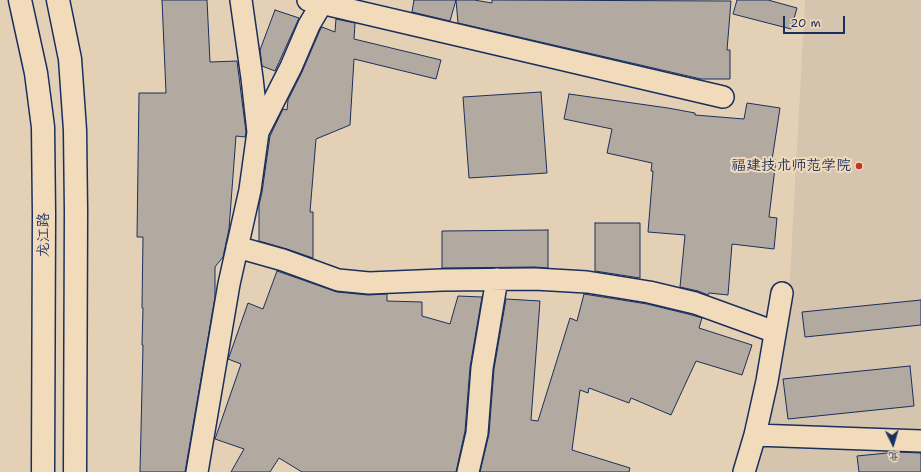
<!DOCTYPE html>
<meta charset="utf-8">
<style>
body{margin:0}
#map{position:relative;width:921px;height:472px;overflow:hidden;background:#e4d1b5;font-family:"Shantell Sans","LXGW WenKai TC",sans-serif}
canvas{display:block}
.north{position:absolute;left:873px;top:424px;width:40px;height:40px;-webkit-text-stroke:3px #f1dbba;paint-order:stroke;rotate:175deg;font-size:11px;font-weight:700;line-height:16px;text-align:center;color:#1b2f5e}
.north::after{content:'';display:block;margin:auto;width:14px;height:18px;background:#1b2f5e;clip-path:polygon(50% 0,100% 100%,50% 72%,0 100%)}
.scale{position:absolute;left:783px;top:16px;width:62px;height:18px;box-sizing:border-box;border:2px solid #1b2f5e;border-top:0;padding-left:5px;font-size:12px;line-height:14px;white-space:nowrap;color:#1b2f5e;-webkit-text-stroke:3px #f1dbba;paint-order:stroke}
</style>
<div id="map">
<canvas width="921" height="472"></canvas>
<div class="north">北</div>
<div class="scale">20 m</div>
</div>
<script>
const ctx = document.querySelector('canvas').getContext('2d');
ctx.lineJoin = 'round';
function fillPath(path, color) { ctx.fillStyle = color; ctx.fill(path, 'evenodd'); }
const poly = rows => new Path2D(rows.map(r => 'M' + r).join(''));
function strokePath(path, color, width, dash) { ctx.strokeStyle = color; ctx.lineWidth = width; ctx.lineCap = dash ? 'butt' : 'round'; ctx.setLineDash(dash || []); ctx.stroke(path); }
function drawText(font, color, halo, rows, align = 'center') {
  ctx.font = font + ' "Shantell Sans","LXGW WenKai TC",sans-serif'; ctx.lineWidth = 4; ctx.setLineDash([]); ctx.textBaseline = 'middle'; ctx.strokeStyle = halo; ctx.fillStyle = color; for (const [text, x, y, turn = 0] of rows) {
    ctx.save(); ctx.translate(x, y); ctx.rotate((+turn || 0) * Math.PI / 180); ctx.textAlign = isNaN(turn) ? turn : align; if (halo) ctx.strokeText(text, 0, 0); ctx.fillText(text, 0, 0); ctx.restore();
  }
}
const built = poly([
 [805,0,921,0,921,472,753,472,787,332]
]);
const building = poly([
 [162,0,207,0,210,62,237,61,246,132,245,137,236,136,229,229,223,257,215,267,215,297,185,472,140,472,143,345,142,345,143,308,142,308,143,237,137,237,139,93,166,93,162,0],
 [414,0,456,0,450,21,412,12,414,0],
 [456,0,474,0,492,3,492,0,731,1,727,50,730,50,730,79,701,79,458,23,456,0],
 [737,0,768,0,797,8,791,29,733,14,737,0],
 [275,10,299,18,275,71,262,66,260,50,275,10],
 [336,19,355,23,354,39,441,60,436,79,354,59,350,125,316,139,310,212,313,212,313,258,287,249,259,241,259,205,262,192,270,136,283,109,287,110,288,100,302,72,320,30,322,27,335,32,336,19],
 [541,92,547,173,469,178,463,97,541,92],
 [569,94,668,108,695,113,695,115,744,119,747,103,780,108,772,160,776,160,769,217,777,218,774,249,732,244,728,295,709,293,708,295,698,291,680,287,685,235,648,232,653,171,651,171,652,163,607,153,612,129,564,119,569,94],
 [595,223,640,223,640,278,595,271,595,223],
 [548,230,548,268,535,267,442,268,442,231,548,230],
 [277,271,337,292,368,295,387,294,387,301,422,302,422,316,450,324,458,296,482,297,470,367,465,431,456,472,302,472,279,458,270,472,231,472,244,449,215,439,241,364,228,359,229,357,248,303,263,309,277,271],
 [584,294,647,304,692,315,702,318,699,328,752,345,742,375,696,361,671,415,631,398,629,403,589,388,588,393,580,390,572,450,630,468,629,472,480,472,489,434,494,369,506,299,540,301,531,420,538,421,570,318,577,321,584,294],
 [921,300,921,325,805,337,802,312,921,300],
 [910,366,914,406,788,419,783,379,910,366],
 [897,452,921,453,921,472,859,472,857,456,897,452]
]);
const minor = poly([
 [308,0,723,97],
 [258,132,291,67,309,25,322,3,322,0],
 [237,247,283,260,338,280,369,283,442,280,535,279,587,282,649,292,695,303,775,332],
 [755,435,921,441],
 [197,472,229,284,250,190,258,132,252,78,241,0],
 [468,472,477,433,482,368,497,279],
 [744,472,755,435,767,381,782,293]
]);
const primary = poly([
 [20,0,36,73,43,127,44,215,43,472],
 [58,0,70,59,75,130,76,212,75,472]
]);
const markers = [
 [859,166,4,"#c8321e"]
];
const poiNames = [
 ["福建技术师范学院",851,166]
];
const streetNames = [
 ["龙江路",44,235,-90]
];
fillPath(built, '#d5c5af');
fillPath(building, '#b2a9a0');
strokePath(building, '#1b2f5e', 1);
strokePath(minor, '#1b2f5e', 24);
strokePath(primary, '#1b2f5e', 25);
strokePath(minor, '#f1dbba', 21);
strokePath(primary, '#f1dbba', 22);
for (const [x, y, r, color] of markers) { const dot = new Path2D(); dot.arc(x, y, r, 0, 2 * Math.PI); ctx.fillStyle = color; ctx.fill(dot); strokePath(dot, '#f1dbba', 1.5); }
drawText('15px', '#1b2f5e', '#f1dbba', poiNames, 'right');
drawText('15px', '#1b2f5e', '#f1dbba', streetNames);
</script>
